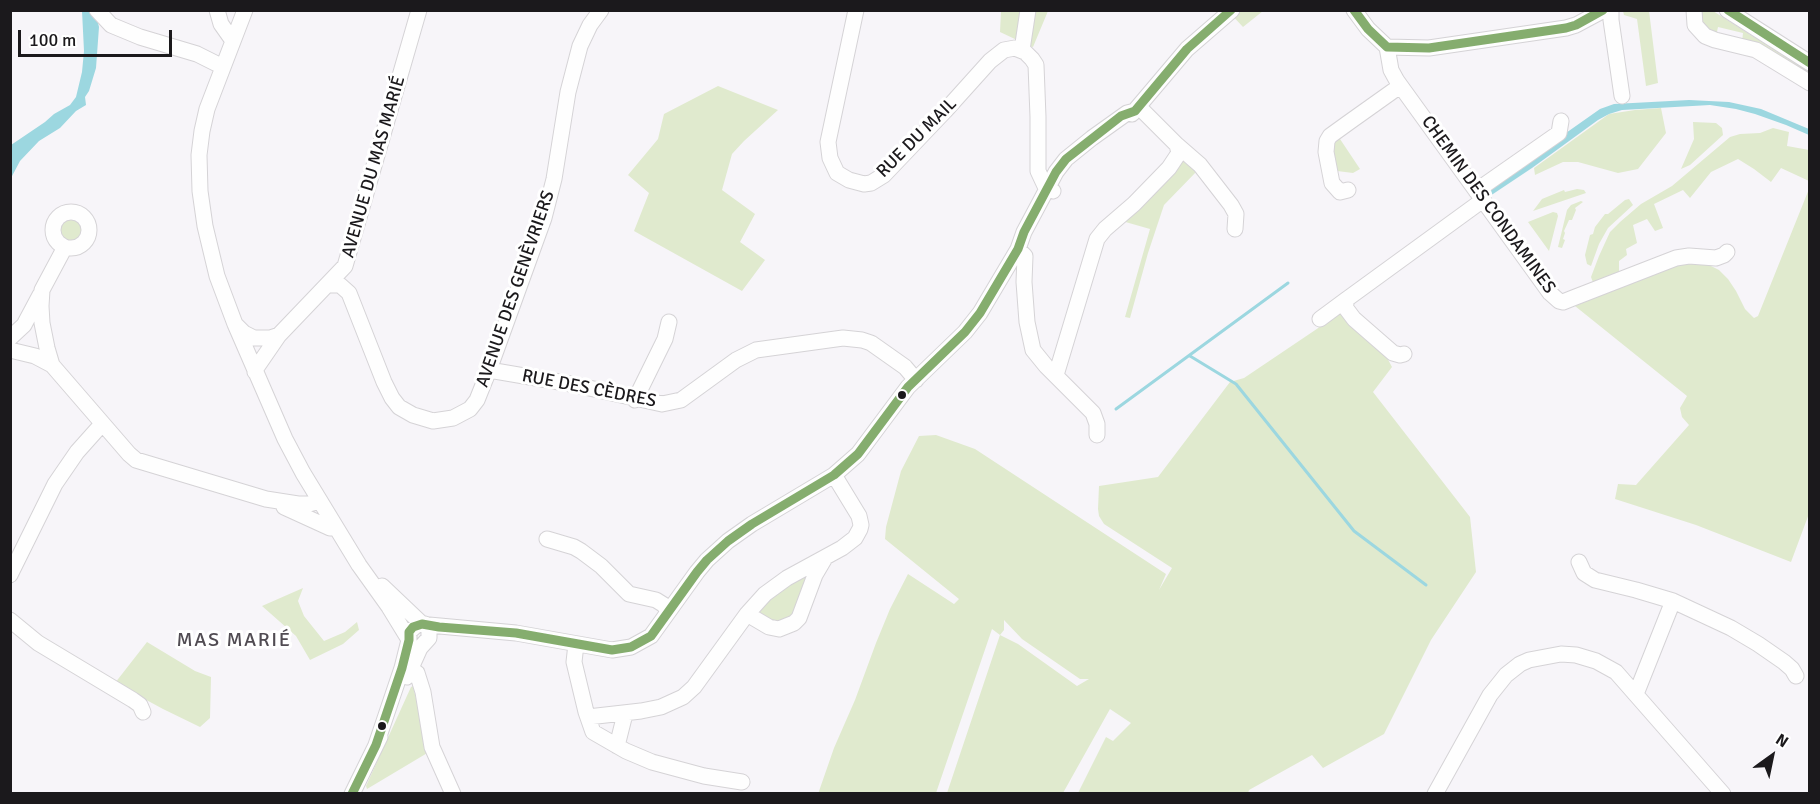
<!DOCTYPE html>
<meta charset="utf-8">
<style>
body{margin:0}
#map{position:relative;width:1820px;height:804px;overflow:hidden;background:#f7f5f9;font-family:Signika,sans-serif}
canvas{display:block}
.frame{position:absolute;inset:0;border:12px solid #1b191c;pointer-events:none}
.north{position:absolute;left:1742px;top:726px;width:60px;height:60px;-webkit-text-stroke:4px #fff;paint-order:stroke;rotate:33deg;font-size:16px;font-weight:700;line-height:24px;text-align:center;color:#1b191c}
.north::after{content:'';display:block;margin:auto;width:21px;height:27px;background:#1b191c;clip-path:polygon(50% 0,100% 100%,50% 72%,0 100%)}
.scale{position:absolute;left:18px;top:30px;width:154px;height:27px;box-sizing:border-box;border:3px solid #1b191c;border-top:0;padding-left:8px;font-size:18px;line-height:21px;white-space:nowrap;color:#1b191c;-webkit-text-stroke:4px #fff;paint-order:stroke}
</style>
<div id="map">
<canvas width="1820" height="804"></canvas>
<div class="frame"></div>
<div class="north">N</div>
<div class="scale">100 m</div>
</div>
<script>
const ctx = document.querySelector('canvas').getContext('2d');
ctx.lineJoin = 'round';
function fillPath(path, color) { ctx.fillStyle = color; ctx.fill(path, 'evenodd'); }
const poly = rows => new Path2D(rows.map(r => 'M' + r).join(''));
function strokePath(path, color, width, dash) { ctx.strokeStyle = color; ctx.lineWidth = width; ctx.lineCap = dash ? 'butt' : 'round'; ctx.setLineDash(dash || []); ctx.stroke(path); }
function drawText(font, color, halo, rows, align = 'center') {
  ctx.font = font + ' Signika,sans-serif'; ctx.lineWidth = 6; ctx.setLineDash([]); ctx.textBaseline = 'middle'; ctx.strokeStyle = halo; ctx.fillStyle = color; for (const [text, x, y, turn = 0] of rows) {
    ctx.save(); ctx.translate(x, y); ctx.rotate((+turn || 0) * Math.PI / 180); ctx.textAlign = isNaN(turn) ? turn : align; if (halo) ctx.strokeText(text, 0, 0); ctx.fillText(text, 0, 0); ctx.restore();
  }
}
const green = poly([
 [1001,11,1023,11,1017,40,1000,32],
 [1032,11,1048,11,1033,47,1029,46],
 [1228,11,1263,11,1243,27],
 [1623,11,1649,11,1658,83,1646,86,1637,19,1624,15],
 [1699,11,1713,11,1809,72,1809,78,1742,42,1743,33,1718,27,1716,36,1702,26],
 [718,86,778,110,744,141,732,154,722,190,755,214,740,242,765,260,742,291,634,231,649,193,628,175,658,139,664,114],
 [1661,108,1666,133,1638,169,1618,173,1578,162,1563,162,1535,175,1534,168,1609,114,1635,110],
 [1693,122,1716,123,1722,128,1723,135,1690,165,1681,169,1694,139],
 [1773,128,1789,132,1787,146,1809,150,1809,181,1781,168,1771,182,1754,169,1738,159,1711,172,1690,198,1683,190,1654,204,1663,228,1655,231,1647,219,1633,225,1637,243,1626,249,1627,255,1619,261,1619,275,1594,285,1591,277,1599,256,1610,232,1620,222,1641,204,1672,186,1730,137,1740,134,1760,133],
 [1338,136,1360,169,1353,173,1337,171,1333,147,1333,140],
 [1181,160,1197,171,1164,205,1148,253,1130,318,1125,317,1150,229,1122,221],
 [1577,189,1584,190,1586,193,1533,211,1542,199,1564,190,1565,192],
 [1809,189,1810,511,1791,562,1696,525,1615,499,1618,484,1636,485,1689,425,1682,417,1680,408,1687,396,1575,306,1661,270,1684,263,1697,262,1709,265,1719,270,1728,279,1736,291,1745,309,1754,318,1758,316],
 [1629,199,1633,205,1608,228,1599,244,1591,266,1587,264,1585,255,1590,235,1593,234,1595,227,1605,214,1608,214,1625,200],
 [1581,201,1583,202,1575,208,1576,210,1572,220,1569,220,1564,231,1565,233,1563,239,1565,240,1562,248,1558,247,1567,210,1571,205],
 [1553,212,1557,213,1558,216,1549,251,1528,222],
 '60 231a12 12 0 1 1 24 0a12 12 0 1 1-24 0Z',
 [1342,312,1384,352,1392,367,1373,392,1470,517,1476,572,1431,640,1384,734,1323,768,1312,755,1249,790,1248,793,1078,793,1106,737,1113,741,1131,723,1110,709,1063,793,947,793,1000,635,992,629,936,793,818,794,834,748,855,700,876,643,890,609,908,574,954,604,959,599,885,539,886,527,901,471,919,436,936,435,975,449,1166,574,1159,590,1172,568,1104,524,1099,516,1098,509,1099,486,1158,477,1230,382,1244,378],
 [1004,620,1022,639,1080,679,1089,679,1077,686,1018,644,1000,635,1004,630],
 [804,575,808,576,795,615,776,623,759,613,759,606],
 [303,588,298,601,304,616,324,641,345,632,357,622,359,630,343,644,310,660,296,636,262,606],
 [147,642,195,671,211,677,210,718,200,727,163,709,115,683],
 [413,686,429,752,367,789,366,786,411,687]
]);
const water = poly([
 [82,11,95,11,99,27,96,68,89,91,85,97,86,105,76,111,60,128,39,141,20,161,11,178,11,145,45,122,54,114,70,105,76,97,82,72,84,51],
 [1689,100,1729,102,1761,109,1809,129,1809,135,1786,125,1755,114,1736,109,1710,105,1622,110,1609,114,1598,120,1532,168,1490,196,1485,190,1600,109,1614,104]
]);
const stream = poly([
 [1190,356,1236,384,1354,531,1426,585],
 [1116,409,1288,283]
]);
const minor = poly([
 [97,10,111,25,140,37,197,54,223,67],
 [217,10,221,24,233,41],
 [245,10,207,109,202,131,199,155,200,191,205,226,217,276,235,324,285,439,303,473,359,565,389,607,408,638],
 [856,10,828,142,830,158,837,173,849,180,864,184,871,183,884,175,945,111,990,61,1004,50,1015,48,1025,52,1032,59,1036,65,1038,117,1038,171,1045,186,1053,191],
 [1354,10,1368,29,1387,47,1429,48,1566,28,1576,25,1604,10],
 [1611,10,1611,20,1622,96],
 [1694,10,1695,25,1705,36,1715,40,1756,50,1810,83],
 [1727,10,1810,63],
 [1387,47,1391,70,1397,81,1550,293,1559,301,1563,302,1573,298,1676,258,1689,256,1716,258,1724,255,1727,252],
 [1022,50,1028,10],
 [1132,114,1187,49,1232,10],
 [1177,145,1200,165,1231,205,1236,214,1235,229],
 [1348,190,1340,192,1332,183,1326,152,1327,141,1330,136,1348,123,1400,86],
 [1476,191,1559,133,1561,121],
 '53 230a18 18 0 1 1 36 0a18 18 0 1 1-36 0Z',
 [1018,249,1025,256,1024,282,1027,322,1033,350,1046,366,1093,413,1097,424,1097,435],
 [328,285,340,285,349,293,384,382,392,398,399,407,413,415,433,421,453,418,470,409,477,400,489,370,544,218,554,179,568,92,580,46,590,25,601,10],
 [1320,319,1347,299],
 [236,325,244,333,254,338,270,338,279,335],
 [10,338,24,325,40,295],
 [10,350,35,356,52,365,129,454,136,460,266,499,298,504,309,504,320,501],
 [1404,354,1400,355,1393,353,1354,319,1345,307,1347,299,1483,200],
 [52,365,47,348,42,323,41,306,42,290,65,247],
 [489,370,571,384,662,404,681,400,736,360,756,350,843,338,862,340,871,343,905,367,916,380],
 [255,372,257,367,279,335,345,266,419,10],
 [1056,375,1097,239,1105,229,1134,204,1169,168,1179,153,1177,145,1139,107],
 [635,400,665,339,669,322],
 [284,507,330,528,336,528],
 [547,539,574,547,581,551,601,566,629,594,656,600,664,605,668,612],
 [1579,562,1584,573,1595,580,1636,590,1673,601,1731,628,1758,644,1784,662,1792,669,1796,676],
 [10,575,55,484,77,452,102,424],
 [382,586,422,624],
 [747,614,769,627,779,629,794,623,799,618,815,575,825,558],
 [10,620,38,643,133,700,140,705,143,712],
 [576,644,574,662,586,712,593,732,626,751,652,762,704,776,742,782],
 [404,668,410,669,417,673,423,692,432,747,453,794],
 [407,677,420,648,429,638,429,629,425,624],
 [1636,694,1673,601],
 [588,717,641,711,661,707,683,697,694,687,747,614,765,594,787,578,842,548,855,538,860,529,861,525,859,516,834,475],
 [376,745,402,668,409,640,409,632,418,624,516,633,612,650,631,647,651,636,697,572,707,560,728,541,752,524,834,475,858,454,908,387,965,332,980,313,1018,249,1024,232,1056,172,1066,159,1092,138,1127,113,1135,111],
 [617,746,625,714],
 [352,794,380,737],
 [1435,794,1490,695,1506,675,1520,664,1529,660,1561,654,1576,655,1596,661,1616,672,1723,794]
]);
const bus1 = poly([
 [1354,10,1368,29,1387,47,1429,48,1566,28,1576,25,1603,10],
 [1728,10,1810,63],
 [352,794,376,745,402,668,409,640,409,632,413,627,422,624,439,627,516,633,612,650,631,647,651,636,697,572,707,560,728,541,752,524,834,475,858,454,908,387,965,332,980,313,1018,249,1024,232,1056,172,1066,159,1121,116,1135,111,1187,49,1231,10]
]);
const markers = [
 [902,395,5,"#1b191c"],
 [382,726,5,"#1b191c"]
];
const streetNames = [
 ["RUE DU MAIL",917,138,-45],
 ["AVENUE DU MAS MARIÉ",374,167,-74],
 ["CHEMIN DES CONDAMINES",1488,205,54],
 ["AVENUE DES GENÈVRIERS",516,289,-71],
 ["RUE DES CÈDRES",589,389,11]
];
const neighbourhoodNames = [
 ["MAS MARIÉ",234,641]
];
fillPath(green, '#e0eace');
fillPath(water, '#9cd7e0');
strokePath(stream, '#9cd7e0', 3);
strokePath(minor, '#d5d3d6', 17);
strokePath(minor, '#fefefe', 15);
strokePath(bus1, '#85ad6e', 9);
for (const [x, y, r, color] of markers) { const dot = new Path2D(); dot.arc(x, y, r, 0, 2 * Math.PI); ctx.fillStyle = color; ctx.fill(dot); strokePath(dot, '#fff', 2); }
drawText('18px', '#1b191c', '#fff', streetNames);
ctx.letterSpacing = '1.5px';
drawText('20px', '#514c53', '#fff', neighbourhoodNames);
ctx.letterSpacing = '0px';
</script>
